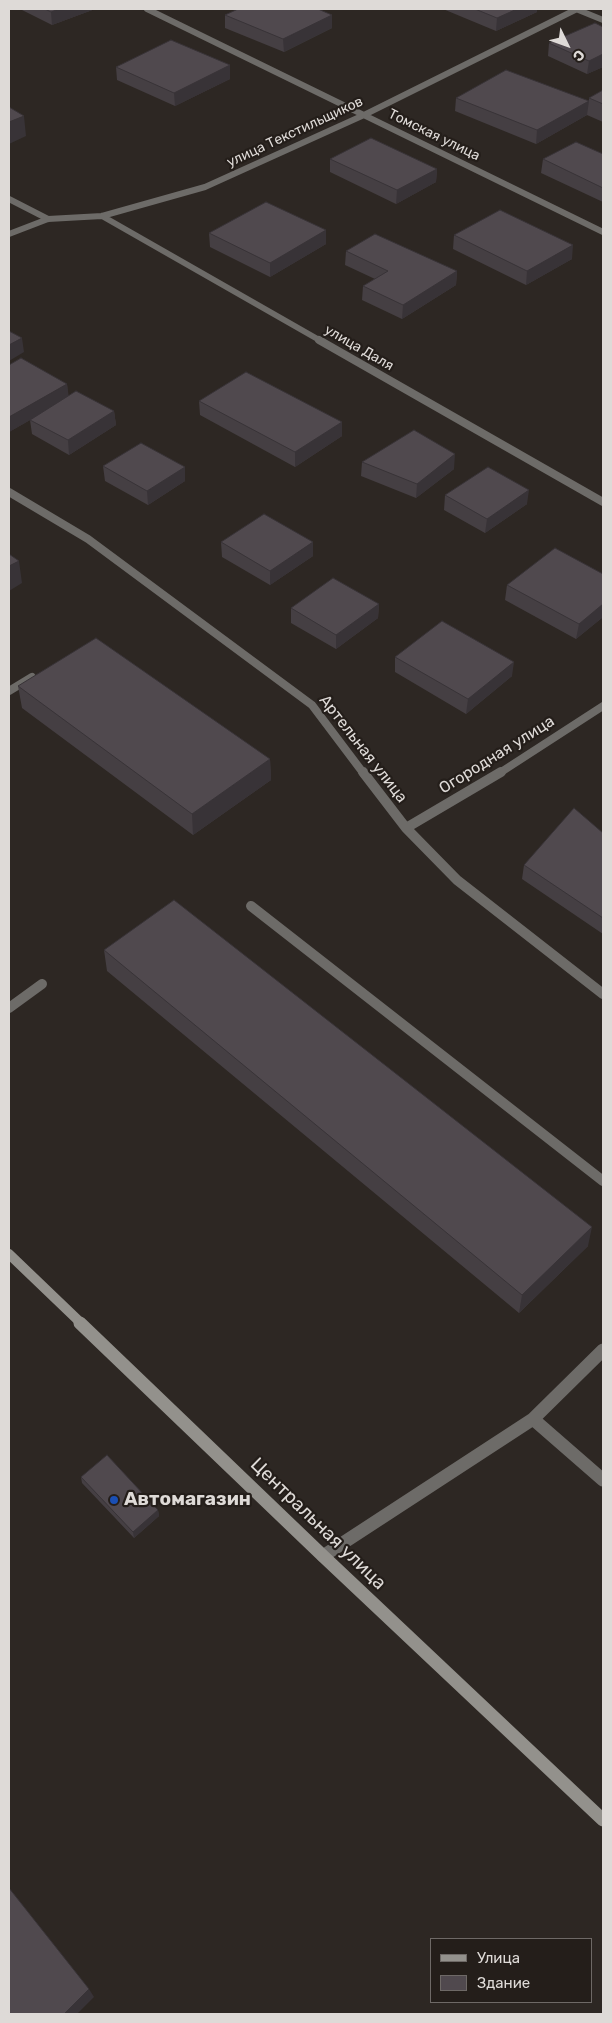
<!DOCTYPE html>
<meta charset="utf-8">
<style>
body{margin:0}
#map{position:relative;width:612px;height:2023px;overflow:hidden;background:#2d2723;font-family:Rubik,sans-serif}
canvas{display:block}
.frame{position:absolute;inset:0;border:10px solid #dedad7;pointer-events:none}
.legend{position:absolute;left:430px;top:1938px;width:162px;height:65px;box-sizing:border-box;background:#241e1a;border:1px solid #6e6966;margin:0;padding:6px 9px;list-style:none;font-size:15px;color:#dedad7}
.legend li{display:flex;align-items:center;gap:10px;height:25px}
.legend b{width:25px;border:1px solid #6e6966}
.north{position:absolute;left:542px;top:20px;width:50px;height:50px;-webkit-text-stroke:4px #241e1a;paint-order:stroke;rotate:132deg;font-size:14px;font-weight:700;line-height:20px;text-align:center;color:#dedad7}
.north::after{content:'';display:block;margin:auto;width:18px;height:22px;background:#dedad7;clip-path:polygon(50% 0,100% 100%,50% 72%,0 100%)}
</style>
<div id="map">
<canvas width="612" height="2023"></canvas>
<div class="frame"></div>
<ul class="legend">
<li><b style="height:6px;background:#93918c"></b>Улица</li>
<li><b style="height:14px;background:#50494e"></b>Здание</li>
</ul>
<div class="north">С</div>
</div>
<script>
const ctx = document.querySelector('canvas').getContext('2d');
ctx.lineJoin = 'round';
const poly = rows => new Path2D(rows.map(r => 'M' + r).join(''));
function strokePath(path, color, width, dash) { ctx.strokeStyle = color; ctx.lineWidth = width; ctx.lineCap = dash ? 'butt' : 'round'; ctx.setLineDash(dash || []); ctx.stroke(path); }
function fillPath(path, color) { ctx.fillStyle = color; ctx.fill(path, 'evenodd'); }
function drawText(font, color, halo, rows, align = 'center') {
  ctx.font = font + ' Rubik,sans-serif'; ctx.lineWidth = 4.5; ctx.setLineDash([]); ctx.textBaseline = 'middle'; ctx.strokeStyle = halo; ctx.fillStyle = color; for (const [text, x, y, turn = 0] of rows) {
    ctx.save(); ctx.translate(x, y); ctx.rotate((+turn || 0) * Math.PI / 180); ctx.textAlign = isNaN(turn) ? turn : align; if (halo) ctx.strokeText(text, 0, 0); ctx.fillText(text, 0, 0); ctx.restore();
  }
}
const laneFar3 = poly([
 [9,199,48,219]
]);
const laneFar2 = poly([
 [9,691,32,677]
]);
const laneFar1 = poly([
 [251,906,603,1181],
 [9,1008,42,984]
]);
const lane = poly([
 [533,1419,603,1480],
 [323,1556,533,1419,603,1350]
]);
const streetFar2 = poly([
 [147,9,603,232],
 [576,9,603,20],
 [102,216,321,341],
 [9,234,48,219,102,216,205,187,364,115,577,9]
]);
const streetFar1 = poly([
 [319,340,603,502],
 [9,492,88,539,312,705,364,774],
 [498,774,603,706]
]);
const street = poly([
 [363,772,406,828,457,880,603,994],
 [406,828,501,772]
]);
const secondaryFar1 = poly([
 [9,1254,82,1324]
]);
const secondary = poly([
 [80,1323,323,1556,603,1820]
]);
const wall = poly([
 [20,9,95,9,52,25],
 [443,9,537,9,537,12,496,31],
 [225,15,332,15,332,28,284,52,225,28],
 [603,27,603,67,587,74,548,56,549,43],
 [230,65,230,79,175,106,117,80,116,67],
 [603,90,603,122,587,115,536,144,455,111,456,98,589,101,589,98],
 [603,154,603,202,541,173,543,159],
 [330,159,437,169,436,182,396,204,330,172],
 [326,230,326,244,270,277,210,247,209,233],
 [454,235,572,259,526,285,453,249],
 [346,251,457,271,456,285,402,319,362,300,363,286,375,279,345,265],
 [67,384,68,396,114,411,116,425,69,455,32,434,30,420,9,432],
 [199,401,342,422,342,436,295,467,200,415],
 [362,462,454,469,416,498,361,476],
 [103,466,185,467,185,481,148,505,105,481],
 [445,495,527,504,485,533,444,510],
 [221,542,313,556,270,585,222,557],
 [603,574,603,617,576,639,505,600,507,585],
 [379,604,378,618,336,649,291,623,291,608],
 [395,657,512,676,466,714,395,672],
 [18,686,270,759,271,780,193,835,22,708],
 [603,833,603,934,522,879,524,865],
 [104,950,588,1246,519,1313,107,971],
 [81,1477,158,1510,159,1516,134,1538,82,1483]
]);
const shadedWall = poly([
 [59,9,95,9,52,25,51,12],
 [517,9,537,9,537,12,496,31,497,18],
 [332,15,332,28,284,52,283,39],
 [603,54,603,67,587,74,589,61],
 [230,65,230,79,175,106,174,93],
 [589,101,587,115,536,144,537,130],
 [24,116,26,136,9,144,9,122],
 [437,169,436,182,396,204,397,190],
 [326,230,326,244,270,277,270,263],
 [573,245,572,259,526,285,527,271],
 [457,271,456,285,402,319,403,305],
 [22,338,24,352,9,361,9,345],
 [67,384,69,398,9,432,9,417],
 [114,411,116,425,69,455,68,440],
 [342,422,342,436,295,467,295,452],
 [455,454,454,469,416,498,417,484],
 [185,467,185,481,148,505,147,491],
 [529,490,527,504,485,533,487,519],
 [313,542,313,556,270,585,270,571],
 [19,561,22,583,9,591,9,566],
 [379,604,378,618,336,649,336,635],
 [603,604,603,617,576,639,579,624],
 [514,662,512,676,466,714,468,699],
 [270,759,271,780,193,835,192,814],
 [592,1227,588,1246,519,1313,522,1295],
 [158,1510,159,1516,134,1538,133,1532],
 [89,1989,94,1997,77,2014,64,2014]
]);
const building = poly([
 [45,9,59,9,51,12,45,9],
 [238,9,318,9,332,15,283,39,225,15,238,9],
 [475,9,517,9,497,18,475,9],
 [595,23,603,27,603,54,589,61,549,43,595,23],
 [171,40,230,65,174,93,116,67,171,40],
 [506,70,589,101,537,130,456,98,506,70],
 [603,90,603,104,589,98,603,90],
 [9,107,24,116,9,122,9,107],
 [371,138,437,169,397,190,330,159,371,138],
 [576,142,603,154,603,188,543,159,576,142],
 [266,202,326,230,270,263,209,233,266,202],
 [500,210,573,245,527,271,454,235,500,210],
 [375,234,457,271,403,305,363,286,388,271,346,251,375,234],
 [9,331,22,338,9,345,9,331],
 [21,358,67,384,9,417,9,365,21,358],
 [246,372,342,422,295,452,199,401,246,372],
 [76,391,114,411,68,440,30,420,76,391],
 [414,430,455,454,417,484,362,462,414,430],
 [141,443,185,467,147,491,103,466,141,443],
 [488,467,529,490,487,519,445,495,488,467],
 [264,514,313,542,270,571,221,542,264,514],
 [555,548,603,574,603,604,579,624,507,585,555,548],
 [9,554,19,561,9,566,9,554],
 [333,578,379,604,336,635,291,608,333,578],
 [442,621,514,662,468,699,395,657,442,621],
 [96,638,270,759,192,814,18,686,96,638],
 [574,808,603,833,603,918,524,865,574,808],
 [174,900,592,1227,522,1295,104,950,174,900],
 [107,1455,158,1510,133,1532,81,1477,107,1455],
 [9,1888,89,1989,64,2014,9,2014,9,1888]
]);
const markers = [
 [114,1500,5,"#1a4fb4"]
];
const farStreetnames = [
 ["улица Текстильщиков",295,132,-25],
 ["Томская улица",434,135,26],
 ["улица Даля",359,348,30]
];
const streetNames = [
 ["Артельная улица",363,749,52],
 ["Огородная улица",497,755,-32]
];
const nearPoinames = [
 ["Автомагазин",124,1500]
];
const nearStreetnames = [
 ["Центральная улица",318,1524,44]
];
strokePath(laneFar3, '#6d6b68', 6);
strokePath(laneFar2, '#6d6b68', 8);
strokePath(laneFar1, '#6d6b68', 10);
strokePath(lane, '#6d6b68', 13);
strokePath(streetFar2, '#6d6b68', 6);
strokePath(streetFar1, '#6d6b68', 8);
strokePath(street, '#6d6b68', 10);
strokePath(secondaryFar1, '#93918c', 10);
strokePath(secondary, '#93918c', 13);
fillPath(wall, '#453f43');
fillPath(shadedWall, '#383337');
fillPath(building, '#50494e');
strokePath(building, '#383337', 1);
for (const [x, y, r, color] of markers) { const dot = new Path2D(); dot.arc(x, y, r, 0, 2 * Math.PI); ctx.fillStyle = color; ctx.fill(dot); strokePath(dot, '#241e1a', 2); }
drawText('14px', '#dedad7', '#241e1a', farStreetnames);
drawText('16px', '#dedad7', '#241e1a', streetNames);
drawText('bold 19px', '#dedad7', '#241e1a', nearPoinames, 'left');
drawText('19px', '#dedad7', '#241e1a', nearStreetnames);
</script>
